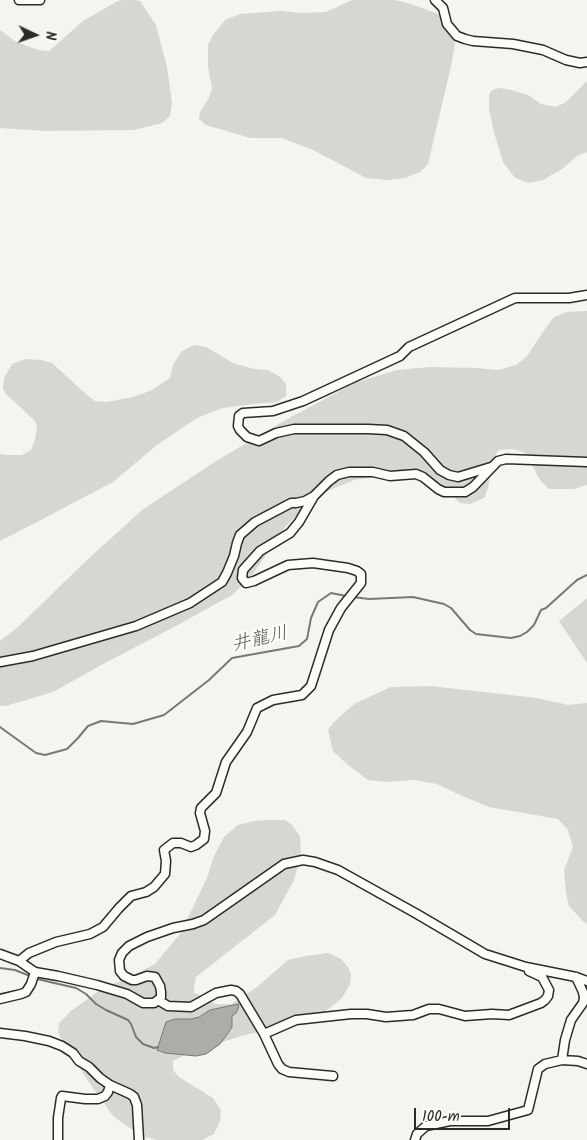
<!DOCTYPE html>
<meta charset="utf-8">
<style>
body{margin:0}
#map{position:relative;width:587px;height:1140px;overflow:hidden;background:#f5f4ef;font-family:Kalam,sans-serif}
canvas{display:block}
.north{position:absolute;left:10px;top:10px;width:50px;height:50px;-webkit-text-stroke:4px #fdfcf7;paint-order:stroke;rotate:93deg;font-size:14px;font-weight:700;line-height:20px;text-align:center;color:#2b2b2b}
.north::after{content:'';display:block;margin:auto;width:18px;height:22px;background:#2b2b2b;clip-path:polygon(50% 0,100% 100%,50% 72%,0 100%)}
.scale{position:absolute;left:414px;top:1108px;width:96px;height:22px;box-sizing:border-box;border:2px solid #2b2b2b;border-top:0;padding-left:6px;font-size:15px;line-height:18px;white-space:nowrap;color:#2b2b2b;-webkit-text-stroke:4px #fdfcf7;paint-order:stroke}
</style>
<div id="map">
<canvas width="587" height="1140"></canvas>
<div class="north">N</div>
<div class="scale">100 m</div>
</div>
<script>
const ctx = document.querySelector('canvas').getContext('2d');
ctx.lineJoin = 'round';
function fillPath(path, color) { ctx.fillStyle = color; ctx.fill(path, 'evenodd'); }
const poly = rows => new Path2D(rows.map(r => 'M' + r).join(''));
function strokePath(path, color, width, dash) { ctx.strokeStyle = color; ctx.lineWidth = width; ctx.lineCap = dash ? 'butt' : 'round'; ctx.setLineDash(dash || []); ctx.stroke(path); }
function drawText(font, color, halo, rows, align = 'center') {
  ctx.font = font + ' Kalam,"Klee One",sans-serif'; ctx.lineWidth = 5; ctx.setLineDash([]); ctx.textBaseline = 'middle'; ctx.strokeStyle = halo; ctx.fillStyle = color; for (const [text, x, y, turn = 0] of rows) {
    ctx.save(); ctx.translate(x, y); ctx.rotate((+turn || 0) * Math.PI / 180); ctx.textAlign = isNaN(turn) ? turn : align; if (halo) ctx.strokeText(text, 0, 0); ctx.fillText(text, 0, 0); ctx.restore();
  }
}
const green = poly([
 [123,0,135,0,140,1,156,25,167,67,172,103,170,116,162,123,134,130,47,131,0,128,0,30,15,41,38,50,49,51,83,21,118,1],
 [352,0,395,0,411,4,438,14,450,25,456,36,452,62,428,164,420,172,405,178,387,180,366,178,313,150,282,138,250,138,206,125,199,119,200,112,209,98,212,88,208,67,208,45,213,35,225,20,240,14,280,11,302,13,326,12],
 [587,81,587,152,577,156,562,169,543,180,528,183,514,177,503,162,494,132,489,109,489,96,491,91,498,88,507,89,528,95,541,104,556,107,566,102],
 [587,311,587,485,574,489,549,489,540,480,529,459,523,452,512,449,499,450,495,456,491,471,488,488,484,498,470,504,460,503,448,491,438,483,425,477,400,473,354,480,318,495,286,526,250,578,232,595,174,627,105,663,53,692,6,706,0,706,0,641,18,627,86,561,142,510,216,461,289,418,357,382,397,370,430,367,477,368,498,370,516,365,527,356,543,332,554,317,567,312],
 [194,345,206,347,233,363,254,369,268,370,280,377,286,384,286,396,277,402,252,404,223,408,197,418,157,445,113,482,35,523,0,541,0,454,6,455,22,455,31,450,35,440,37,426,35,421,5,393,3,388,4,378,12,364,26,359,41,360,52,363,86,394,95,401,107,402,133,397,152,390,170,378,173,365,181,352],
 [587,598,587,663,559,621],
 [430,686,537,698,568,705,587,703,587,924,583,921,569,906,566,893,564,870,573,847,568,830,558,819,489,807,460,795,437,784,415,780,387,782,368,780,348,765,333,751,328,730,334,722,354,704,391,687],
 [271,820,285,820,292,825,300,836,301,855,294,880,275,915,196,977,194,988,194,993,205,997,215,1004,231,1004,257,987,288,960,306,956,328,953,341,959,348,967,351,974,350,984,342,998,322,1014,290,1024,241,1036,204,1048,183,1056,173,1061,173,1070,179,1077,213,1098,221,1110,220,1121,214,1134,202,1140,157,1140,141,1136,113,1116,88,1081,58,1033,59,1023,71,1011,106,986,124,980,155,964,180,934,207,878,214,856,224,837,238,825,254,821]
]);
const water = poly([
 [238,1004,239,1005,238,1009,236,1013,232,1016,232,1027,226,1036,220,1044,206,1054,196,1056,165,1053,157,1050,166,1022,175,1019,191,1019,199,1017,210,1010,238,1004]
]);
const stream = poly([
 [353,597,369,599,413,597,444,604,451,608,470,630,476,634,511,638,520,636,527,632,534,625,541,610,546,608,577,580,587,575],
 [0,727,36,753,45,755,67,749,78,738,88,726,101,721,133,724,164,715,209,680,232,658,299,646,307,639,311,618,318,602,331,593,346,596],
 [0,968,15,970,30,976],
 [37,979,76,988,86,994,96,1004,106,1010,128,1020,131,1024,136,1037,143,1044,154,1048,158,1047]
]);
const minor = poly([
 [19,0,40,0],
 [435,0,443,8,447,24,457,36,465,39,473,41,513,44,543,50,566,60,580,63,587,62],
 [491,467,458,477,449,475,440,470,424,452,404,436,387,430,368,429,294,429,276,433,259,441,247,437,240,430,238,426,239,416,243,413,273,411,303,401,400,356,409,347,515,298,569,298,587,295],
 [0,662,33,656,136,626,190,603,222,582,227,573,234,556,237,543,240,535,255,522,291,503,296,503,305,501,314,496],
 [0,954,19,961,35,972,58,976,97,985,127,994,143,1003,154,1003,158,1000,161,997,161,992,160,986,155,977,147,976,136,980,132,980,124,976,120,971,119,960,122,953,129,946,147,937,173,928,193,924,204,920,284,864,303,860,315,862,338,870,417,914,485,954,526,967,576,977,587,981],
 [19,961,29,953,56,942,90,934,103,927,119,908,131,896,146,892,154,887,165,874,166,861,164,850,173,843,181,843,191,847,196,845,204,839,205,831,200,813,201,808,216,793,226,762,247,732,257,708,273,700,302,695,311,686,329,630,341,608,361,583,361,574,357,571,348,568,313,563,288,565,254,581,246,583,242,578,243,570,260,551,290,533,299,522,314,496,329,481,337,475,349,472,373,472,390,476,416,474,423,477,438,489,444,492,465,492,473,487,498,461,506,459,587,462],
 [0,999,21,994,26,992,31,984,35,972],
 [158,1000,168,1006,191,1007,216,993,231,990,236,991,240,994,264,1034,278,1064,282,1069,289,1072,333,1076],
 [0,1033,25,1036,49,1041,62,1046,73,1053,79,1061,89,1067,100,1078,110,1085,130,1094,134,1097,137,1105,139,1140],
 [264,1034,296,1020,351,1014,367,1014,386,1017,413,1015,429,1009,439,1009,465,1016,492,1014,509,1015,541,1003,545,1000,548,996,549,990,542,977,529,971],
 [562,1060,565,1040,571,1020,583,1003,584,998,583,992,576,977],
 [58,1140,58,1118,61,1098,62,1096,85,1099,98,1099,105,1096,108,1092,110,1085],
 [415,1140,417,1134,426,1126,450,1121,488,1121,528,1110,538,1069,545,1064,562,1060,578,1061,587,1064]
]);
const waterNames = [
 ["井龍川",260,641,-13]
];
fillPath(green, '#d7d6d2');
fillPath(water, '#adaca9');
strokePath(water, '#797877', 1);
strokePath(stream, '#797877', 2);
strokePath(minor, '#2b2b2b', 11);
strokePath(minor, '#fdfcf7', 8);
drawText('italic 19px', '#585857', '#fdfcf7', waterNames);
</script>
